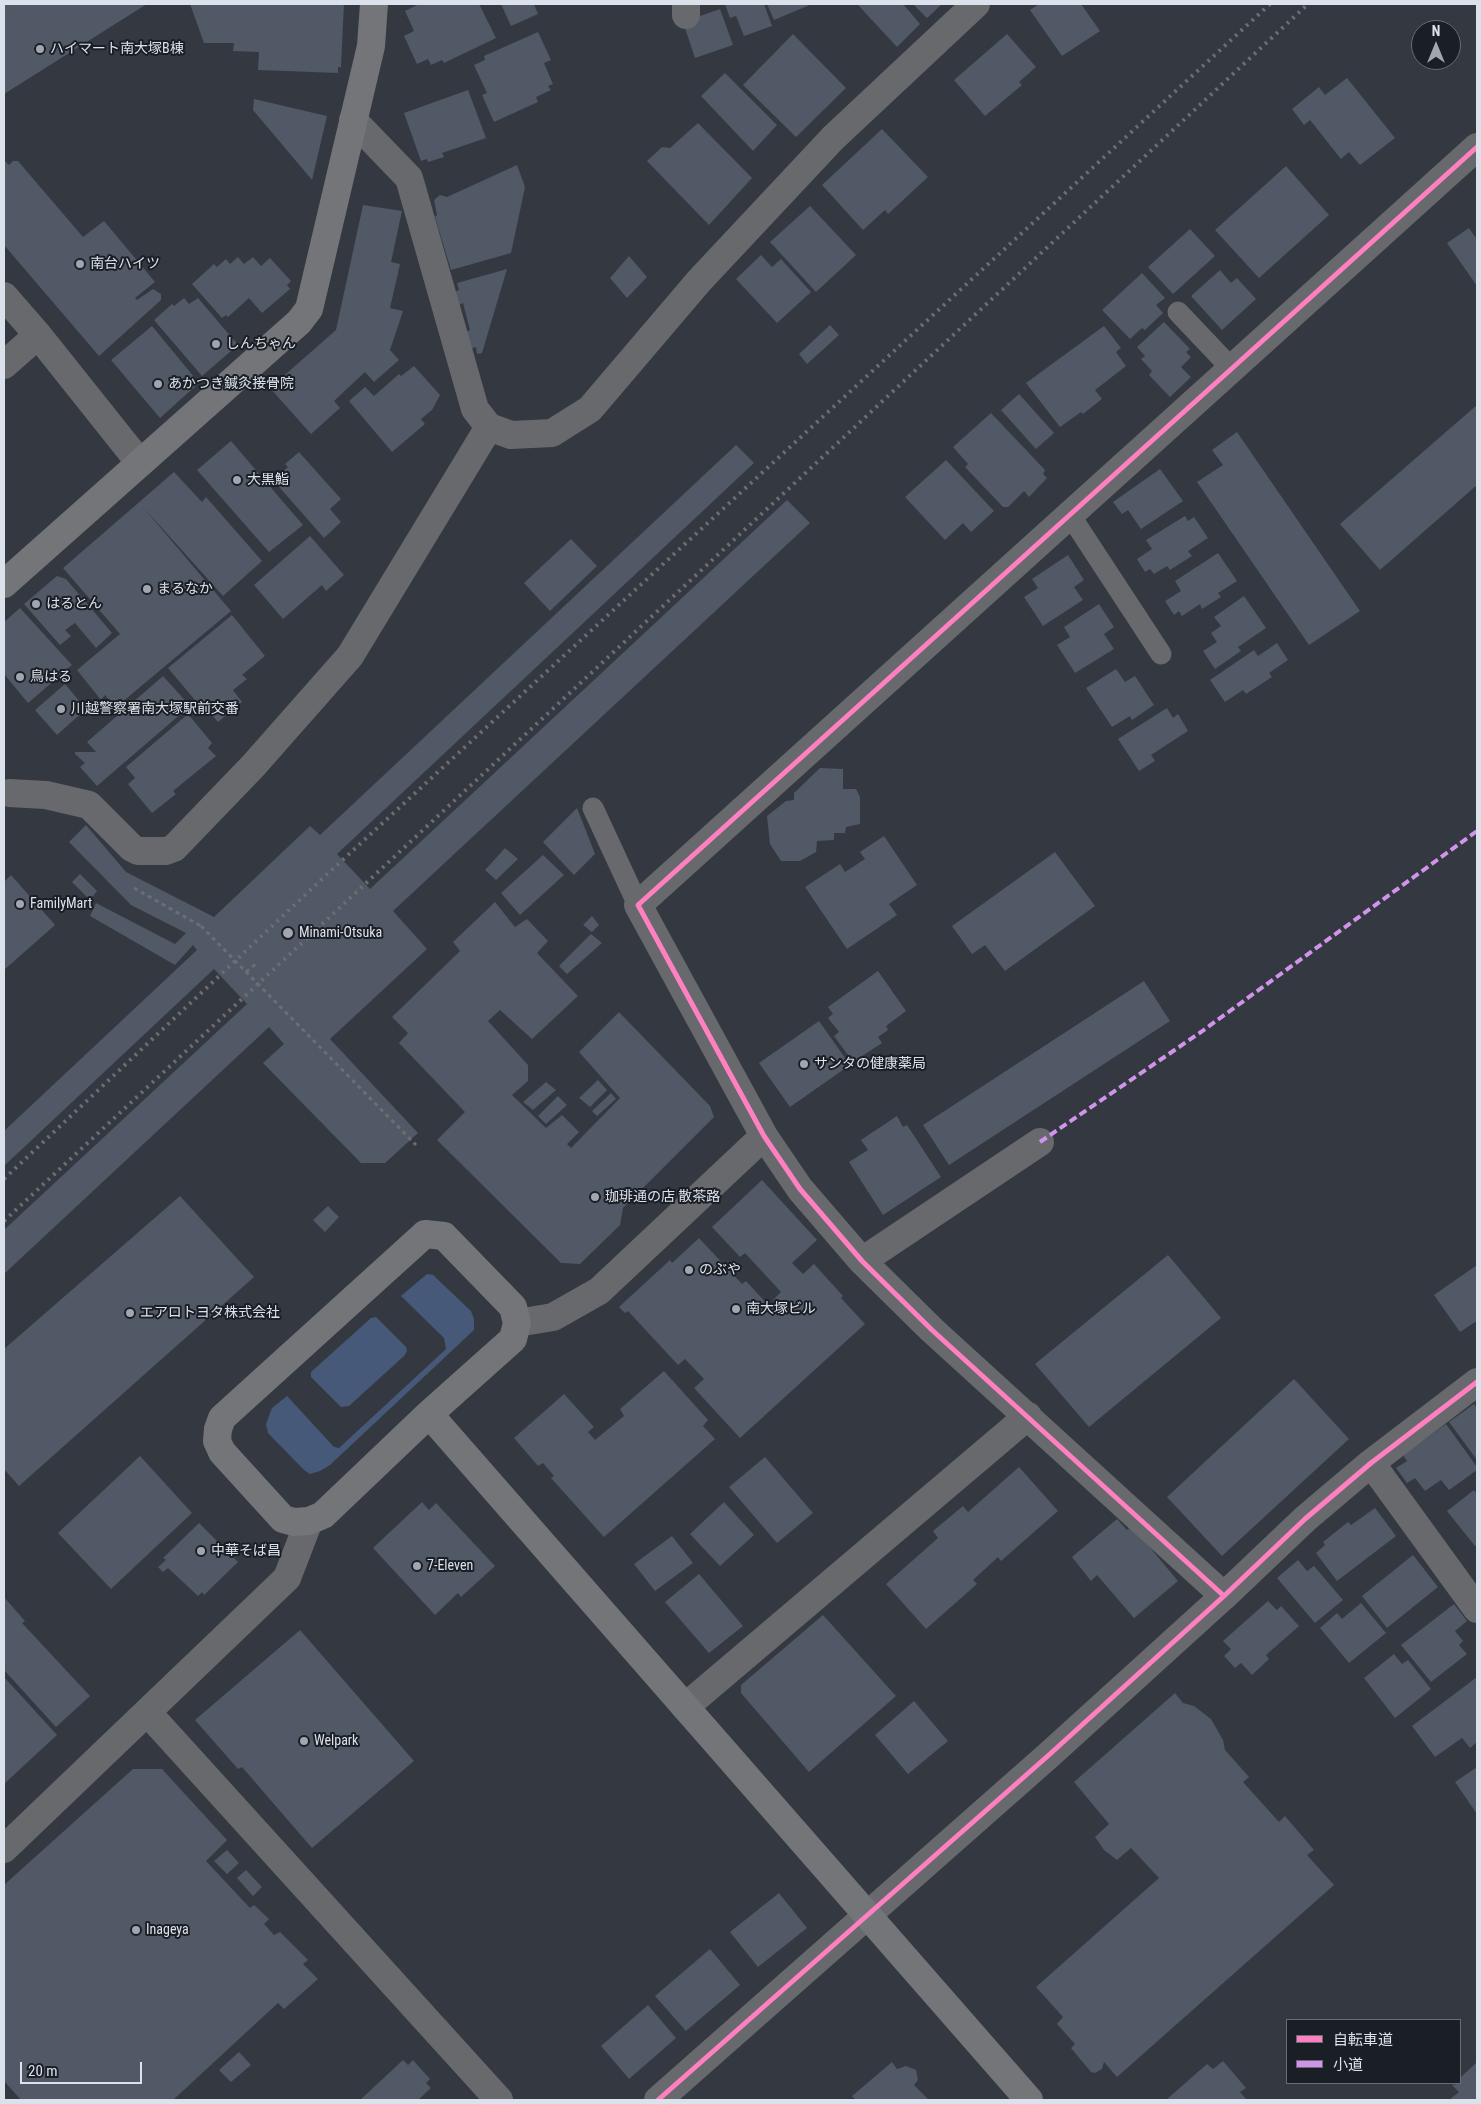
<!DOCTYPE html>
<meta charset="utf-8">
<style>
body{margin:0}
#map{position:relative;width:1481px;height:2104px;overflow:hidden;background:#343841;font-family:"Roboto Condensed","Noto Sans JP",sans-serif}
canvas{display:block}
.frame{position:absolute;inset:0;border:5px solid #dce2ec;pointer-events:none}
.legend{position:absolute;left:1286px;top:2019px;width:175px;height:65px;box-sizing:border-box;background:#1a1e25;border:1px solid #686c75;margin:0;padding:6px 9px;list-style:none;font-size:15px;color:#dce2ec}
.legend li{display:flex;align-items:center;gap:10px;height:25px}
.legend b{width:25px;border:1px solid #686c75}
.north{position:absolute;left:1411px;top:20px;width:50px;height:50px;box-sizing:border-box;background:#1a1e25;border:1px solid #686c75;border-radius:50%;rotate:0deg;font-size:14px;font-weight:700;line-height:20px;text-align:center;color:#dce2ec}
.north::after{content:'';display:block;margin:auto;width:18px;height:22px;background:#a1a6b0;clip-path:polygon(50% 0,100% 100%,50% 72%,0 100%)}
.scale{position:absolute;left:20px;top:2062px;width:122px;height:22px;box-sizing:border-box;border:2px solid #dce2ec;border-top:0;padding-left:6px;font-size:15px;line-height:18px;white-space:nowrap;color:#dce2ec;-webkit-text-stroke:4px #1a1e25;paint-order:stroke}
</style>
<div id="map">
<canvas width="1481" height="2104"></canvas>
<div class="frame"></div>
<ul class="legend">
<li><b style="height:6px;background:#ff80c0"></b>自転車道</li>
<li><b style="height:6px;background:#d193ec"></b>小道</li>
</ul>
<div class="north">N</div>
<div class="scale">20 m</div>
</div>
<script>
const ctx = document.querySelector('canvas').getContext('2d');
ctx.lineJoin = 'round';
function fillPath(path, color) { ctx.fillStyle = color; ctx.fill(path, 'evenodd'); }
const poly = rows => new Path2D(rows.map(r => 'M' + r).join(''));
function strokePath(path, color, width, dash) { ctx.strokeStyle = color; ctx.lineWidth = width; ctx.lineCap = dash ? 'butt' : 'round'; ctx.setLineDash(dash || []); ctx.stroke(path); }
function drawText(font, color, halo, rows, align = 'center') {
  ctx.font = font + ' "Roboto Condensed","Noto Sans JP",sans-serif'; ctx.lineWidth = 4; ctx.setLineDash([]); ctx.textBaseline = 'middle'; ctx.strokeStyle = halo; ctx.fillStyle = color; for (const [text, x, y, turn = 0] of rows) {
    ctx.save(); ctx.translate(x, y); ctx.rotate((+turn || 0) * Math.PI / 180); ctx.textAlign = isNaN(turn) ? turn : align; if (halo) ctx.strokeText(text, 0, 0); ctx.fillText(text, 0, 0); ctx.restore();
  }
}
const green = poly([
 [427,1274,433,1275,471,1311,474,1319,474,1330,330,1465,320,1471,310,1474,304,1470,268,1433,266,1424,272,1408,287,1396,334,1447,339,1448,446,1349,444,1338,401,1296],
 [376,1317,406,1347,407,1351,404,1356,349,1406,341,1407,311,1377,311,1372,371,1318]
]);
const building = poly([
 [4,4,147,4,4,94],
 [190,4,344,4,341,67,338,67,338,73,258,70,259,52,233,51,234,43,204,43],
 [419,4,479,4,496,38,444,63,442,60,431,65,428,59,417,64,404,36,414,31,405,11],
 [501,4,534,4,538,14,511,26],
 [725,4,764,4,772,26,744,36,736,16,730,18],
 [767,4,812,4,774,20],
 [860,4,903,4,920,24,897,47,858,5],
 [913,4,942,4,927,18],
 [1039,4,1081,4,1100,31,1062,56,1030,10],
 [720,9,733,45,695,58,683,22],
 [538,32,551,60,544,63,553,84,548,86,551,90,536,97,538,102,494,122,482,95,487,93,474,65,485,60,484,56],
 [793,34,846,88,796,137,743,85],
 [1007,34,1036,67,1019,82,1022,85,985,116,954,80],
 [725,73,777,125,753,151,701,96],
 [1347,78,1395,138,1360,165,1349,152,1341,159,1310,120,1304,125,1292,109,1319,87,1325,95],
 [468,90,486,138,442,153,444,157,428,162,427,159,421,161,404,113],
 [254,99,327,116,312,180,253,110],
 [698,123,752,178,709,225,647,161,662,147,670,148],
 [882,129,928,177,888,214,885,210,863,230,822,185],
 [4,160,9,165,13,161,18,161,83,237,104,221,155,282,135,298,137,300,153,289,161,294,161,300,99,356,4,245],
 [517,165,525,187,511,253,451,270,435,217,437,215,434,200,440,195,447,197],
 [1286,166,1329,215,1259,278,1215,230],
 [363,205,402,211,391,262,400,264,390,308,403,311,390,350,399,360,374,382,365,372,334,401,340,408,311,434,270,388,336,330],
 [810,206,856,255,816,292,770,242],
 [1469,228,1476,238,1477,237,1477,286,1447,243],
 [1190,229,1215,256,1173,294,1148,267],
 [761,255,772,267,781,259,811,292,777,323,736,279],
 [629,256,647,277,627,298,610,278],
 [238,257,244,264,253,257,261,266,270,258,291,281,287,285,290,289,262,313,249,298,228,317,226,315,222,318,192,284,214,264,217,267,226,259,230,264],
 [507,269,482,353,477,354,476,347,471,349,465,332,470,330,463,303,459,305,455,292,459,290,457,283],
 [1220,270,1231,283,1237,278,1256,299,1222,330,1191,296],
 [1142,273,1165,298,1156,305,1163,313,1145,330,1142,328,1130,339,1102,310],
 [184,298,189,304,198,298,238,345,202,376,154,320,172,304,174,306],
 [1164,322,1190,349,1186,352,1191,357,1181,367,1191,377,1170,397,1149,375,1152,371,1141,359,1145,356,1137,347],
 [830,325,839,335,807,364,799,354],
 [152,326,199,383,160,418,111,360],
 [1104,326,1121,348,1116,352,1126,366,1095,390,1102,399,1083,414,1081,412,1060,427,1026,383],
 [414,366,440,395,432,410,421,419,425,424,392,452,349,401,365,387,374,396,399,374,401,376],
 [1019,394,1054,433,1036,449,1001,410],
 [1477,405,1477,485,1380,570,1340,524],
 [991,413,1045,470,1043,474,1047,478,1029,497,1024,491,1008,507,1003,507,965,467,968,464,953,447],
 [1237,432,1360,611,1309,645,1197,482,1223,465,1212,450],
 [231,441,303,525,269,552,197,470],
 [736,445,754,463,337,854,370,889,787,500,810,523,393,911,427,949,330,1039,418,1133,385,1163,361,1163,263,1063,284,1044,269,1027,4,1274,4,1230,247,1004,214,969,4,1166,4,1131,197,950,193,945,175,965,90,916,96,903,175,944,186,933,131,905,69,842,86,825,126,872,214,917,310,826,320,835],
 [299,452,341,499,330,509,341,522,324,538,273,480,288,467,285,464],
 [946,460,994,511,971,532,963,523,945,540,905,497],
 [1160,469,1183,501,1141,529,1128,510,1122,514,1113,502],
 [174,472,202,502,206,497,262,561,223,596,143,507,231,611,115,708,105,695,101,700,77,670,120,634,63,568],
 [1185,516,1188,521,1194,517,1208,538,1188,551,1192,556,1170,570,1167,566,1154,574,1150,569,1145,572,1137,559,1152,549,1146,540],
 [310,536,344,575,326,591,322,585,283,619,254,585],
 [571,539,597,566,550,611,524,583],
 [1218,553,1237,581,1218,593,1221,597,1202,609,1200,604,1182,616,1179,611,1174,615,1165,601,1181,591,1175,581],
 [1068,555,1084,580,1074,587,1083,600,1043,626,1024,597,1038,588,1032,579],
 [57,576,66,579,112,633,96,648,75,623,65,630,71,636,60,645,24,604],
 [1244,596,1266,628,1238,647,1241,651,1215,669,1203,651,1217,642,1211,633,1221,626,1214,617],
 [1099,604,1114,627,1104,634,1114,649,1075,673,1057,645,1070,637,1064,627],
 [20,608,72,665,28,703,4,674,4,622],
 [232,615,265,656,242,675,247,679,233,690,242,702,218,722,203,705,200,706,168,668],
 [1277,643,1288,660,1269,673,1272,677,1246,694,1243,690,1225,702,1210,680,1254,650,1258,656],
 [1116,669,1125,682,1135,676,1154,705,1132,720,1130,716,1112,727,1086,688],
 [163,676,190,706,97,786,80,767,85,763,75,754,75,752,96,752,87,742],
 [65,684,86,709,57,735,35,710],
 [1167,708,1173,718,1178,714,1188,731,1151,755,1155,761,1139,771,1118,739],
 [188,714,212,743,208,748,216,756,173,791,176,794,152,813,128,784,135,778,126,767],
 [820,768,843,769,843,789,856,789,860,797,860,824,846,827,845,833,834,833,834,840,817,841,816,852,800,861,781,861,770,844,767,816,786,801,794,800,794,793],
 [577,808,595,854,574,875,543,842],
 [884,836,917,885,889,904,897,915,847,949,805,887,840,864,845,872,865,859,860,852],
 [505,848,518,859,496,880,485,870],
 [1055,852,1095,906,1005,971,985,945,972,954,952,926],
 [543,855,564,875,520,915,501,893],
 [80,874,97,891,90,900,72,882],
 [11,875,55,925,4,970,4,882],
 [495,902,515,927,527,919,548,941,537,953,578,996,532,1039,500,1010,488,1021,528,1065,528,1081,512,1095,546,1128,562,1115,579,1132,567,1144,571,1148,620,1098,579,1052,619,1012,710,1106,714,1117,623,1208,620,1225,580,1264,561,1263,437,1140,465,1112,399,1043,408,1033,392,1017,460,951,453,942],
 [592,916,599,925,592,932,583,925],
 [591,934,602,943,567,974,559,966],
 [878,971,906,1011,886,1026,888,1030,878,1037,882,1043,853,1062,834,1036,839,1032,828,1018,833,1014,828,1007],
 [1144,981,1170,1021,949,1165,923,1125],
 [819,1021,850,1065,790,1107,759,1063],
 [598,1080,607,1090,590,1107,579,1098],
 [546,1082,556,1090,533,1110,523,1102],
 [611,1093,616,1099,597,1116,592,1111],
 [558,1096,567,1105,546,1124,538,1116],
 [897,1116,903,1127,907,1125,941,1177,883,1215,849,1162,868,1150,861,1140],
 [762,1180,817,1240,792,1263,803,1274,814,1264,843,1296,841,1298,865,1324,740,1438,694,1388,704,1379,685,1359,678,1365,628,1311,625,1313,619,1307,670,1260,672,1263,699,1238,742,1284,746,1281,770,1307,775,1302,773,1300,781,1292,745,1253,740,1257,712,1227],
 [180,1196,254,1277,19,1486,4,1469,4,1349],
 [328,1206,339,1217,325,1232,313,1220],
 [1168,1255,1221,1318,1089,1427,1035,1364],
 [1477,1265,1477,1321,1460,1332,1434,1295],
 [664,1371,708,1420,703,1426,715,1439,604,1537,551,1478,554,1476,543,1463,538,1466,514,1438,564,1394,594,1427,588,1432,595,1440,624,1416,620,1409],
 [1294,1379,1349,1439,1222,1556,1167,1497],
 [1474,1404,1477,1408,1477,1460,1449,1422],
 [1446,1424,1477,1467,1477,1470,1449,1490,1441,1480,1425,1491,1415,1478,1407,1483,1396,1468,1407,1461,1403,1455],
 [140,1456,192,1513,111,1589,58,1533],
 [765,1457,813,1513,777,1543,729,1487],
 [1019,1467,1058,1511,1001,1561,998,1557,973,1580,977,1584,926,1629,886,1584,938,1538,933,1531,963,1506,968,1512],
 [1474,1490,1477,1494,1477,1545,1475,1546,1447,1511],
 [422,1502,429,1510,436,1503,495,1566,461,1597,458,1593,435,1615,373,1548],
 [724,1502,754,1535,720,1566,690,1534],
 [1375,1508,1396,1536,1337,1581,1316,1553,1325,1545,1323,1542,1348,1522,1351,1525],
 [1117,1519,1127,1530,1132,1526,1178,1581,1134,1618,1097,1575,1091,1581,1072,1557],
 [199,1523,238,1562,204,1595,202,1592,198,1596,168,1568,163,1572,158,1567,166,1560,163,1558],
 [672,1536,693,1563,655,1591,634,1564],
 [1413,1555,1438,1587,1387,1628,1362,1596],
 [1298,1560,1307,1571,1314,1566,1343,1600,1315,1623,1277,1578],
 [699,1574,743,1626,709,1653,665,1602],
 [4,1597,25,1621,22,1623,90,1696,56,1727,4,1670],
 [1268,1601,1277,1610,1281,1606,1299,1626,1266,1655,1269,1659,1252,1675,1241,1663,1235,1668,1224,1656,1231,1649,1223,1641],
 [1361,1603,1386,1633,1349,1663,1320,1628,1337,1613,1342,1619],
 [1454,1604,1467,1621,1455,1631,1463,1641,1459,1645,1467,1654,1431,1682,1401,1645],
 [823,1615,896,1696,809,1772,741,1693,741,1685],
 [300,1630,414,1761,312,1848,242,1767,238,1769,195,1720],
 [1394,1654,1402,1664,1408,1660,1431,1689,1395,1718,1364,1678],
 [4,1677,57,1735,4,1784],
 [1477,1677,1477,1742,1470,1748,1462,1738,1435,1757,1412,1726],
 [1175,1693,1183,1703,1194,1706,1211,1719,1223,1740,1225,1750,1249,1777,1243,1782,1279,1822,1285,1816,1314,1850,1307,1855,1334,1885,1117,2077,1104,2062,1102,2069,1095,2073,1091,2072,1071,2048,1075,2044,1057,2024,1063,2017,1036,1987,1159,1878,1131,1848,1117,1860,1104,1850,1095,1837,1109,1824,1074,1782],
 [914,1701,948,1741,908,1774,875,1735],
 [1477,1767,1477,1814,1455,1782],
 [133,1769,162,1769,227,1840,206,1861,250,1908,254,1905,269,1919,264,1924,274,1935,280,1932,308,1960,303,1964,318,1979,284,2009,278,2003,173,2100,21,2100,4,2081,4,1885],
 [227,1850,239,1863,227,1874,214,1861],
 [246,1870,262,1887,253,1896,237,1878],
 [779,1893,807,1928,758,1967,730,1932],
 [710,1949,740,1985,686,2031,655,1996],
 [648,2005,676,2038,629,2079,601,2046],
 [239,2052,251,2065,231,2082,219,2070],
 [403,2060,408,2065,413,2060,430,2079,426,2083,431,2088,418,2100,360,2100],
 [1223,2061,1246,2088,1240,2092,1247,2100,1166,2100,1207,2064,1213,2069],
 [892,2062,897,2069,906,2066,916,2070,918,2080,914,2085,929,2100,856,2100,852,2096],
 [1477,2062,1477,2100,1449,2100,1459,2092,1452,2085,1460,2083,1460,2078]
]);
const path = poly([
 [134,888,201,926],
 [246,972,258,962],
 [313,1040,416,1145]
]);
const lane = poly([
 [1178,312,1232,369],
 [1070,515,1161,654],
 [593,808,638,905]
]);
const street = poly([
 [686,4,686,15],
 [353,120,409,178,475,409,489,427,511,435,552,433,590,409,699,281,833,138,976,4],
 [4,296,38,335,140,463],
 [4,365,38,335],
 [9,793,46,795,89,805,132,848,138,851,166,851,174,848,253,766,350,656,489,427],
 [862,1261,1040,1142],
 [517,1323,553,1317,599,1291,764,1136],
 [1371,1463,1477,1609],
 [1224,1596,932,1330,862,1261,800,1189,764,1136,638,905,1477,147],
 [685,1707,1028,1416],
 [147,1712,499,2100],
 [4,1849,287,1578,309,1521],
 [658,2100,1050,1754,1224,1596,1305,1519,1371,1463,1477,1382]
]);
const secondary = poly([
 [4,584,299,322,309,309,371,46,374,4],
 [425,1234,444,1236,513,1307,517,1323,513,1339,429,1414,323,1515,309,1521,294,1522,283,1519,222,1452,217,1441,218,1429,222,1418,425,1234],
 [429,1414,1029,2100]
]);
const rail = poly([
 [4,1179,322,879,1270,4],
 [4,1221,1308,4]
]);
const pathBridge = poly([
 [201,926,313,1040]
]);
const quiet = poly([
 [1040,1142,1201,1032,1477,831]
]);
const cycleway = poly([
 [1224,1596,932,1330,862,1261,800,1189,764,1136,638,905,1477,147],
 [658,2100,1050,1754,1224,1596,1305,1519,1371,1463,1477,1382]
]);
const markers = [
 [40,49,5,"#a1a6b0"],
 [80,264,5,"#a1a6b0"],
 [216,344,5,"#a1a6b0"],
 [158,384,5,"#a1a6b0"],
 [237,480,5,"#a1a6b0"],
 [147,589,5,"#a1a6b0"],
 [36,604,5,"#a1a6b0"],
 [20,677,5,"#a1a6b0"],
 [61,709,5,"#a1a6b0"],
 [20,904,5,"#a1a6b0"],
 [288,933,6,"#a1a6b0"],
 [804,1064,5,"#a1a6b0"],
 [595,1197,5,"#a1a6b0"],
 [689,1270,5,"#a1a6b0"],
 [736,1309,5,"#a1a6b0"],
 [130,1313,5,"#a1a6b0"],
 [201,1551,5,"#a1a6b0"],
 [417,1566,5,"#a1a6b0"],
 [304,1741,5,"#a1a6b0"],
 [136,1930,5,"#a1a6b0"]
];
const poiNames = [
 ["ハイマート南大塚B棟",50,49],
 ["南台ハイツ",90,264],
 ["しんちゃん",226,344],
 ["あかつき鍼灸接骨院",168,384],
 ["大黒鮨",247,480],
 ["まるなか",157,589],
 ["はるとん",46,604],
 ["鳥はる",30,677],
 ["川越警察署南大塚駅前交番",71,709],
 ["FamilyMart",30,904],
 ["Minami-Otsuka",299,933],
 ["サンタの健康薬局",814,1064],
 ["珈琲通の店 散茶路",605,1197],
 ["のぶや",699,1270],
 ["南大塚ビル",746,1309],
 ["エアロトヨタ株式会社",140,1313],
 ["中華そば昌",211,1551],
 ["7-Eleven",427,1566],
 ["Welpark",314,1741],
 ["Inageya",146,1930]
];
fillPath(green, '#465978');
fillPath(building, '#515866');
strokePath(path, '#6c6e73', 3, [4, 4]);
strokePath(lane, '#68696d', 21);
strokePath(street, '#68696d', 28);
strokePath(secondary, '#737579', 28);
strokePath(rail, '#6b6e72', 4, [2.5, 5]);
strokePath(pathBridge, '#6c6e73', 3, [4, 4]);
strokePath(quiet, '#d193ec', 4, [8, 4]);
strokePath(cycleway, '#ff80c0', 5);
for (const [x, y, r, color] of markers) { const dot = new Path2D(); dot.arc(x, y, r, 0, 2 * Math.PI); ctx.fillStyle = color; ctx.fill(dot); strokePath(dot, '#1a1e25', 2); }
drawText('14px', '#dce2ec', '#1a1e25', poiNames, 'left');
</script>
